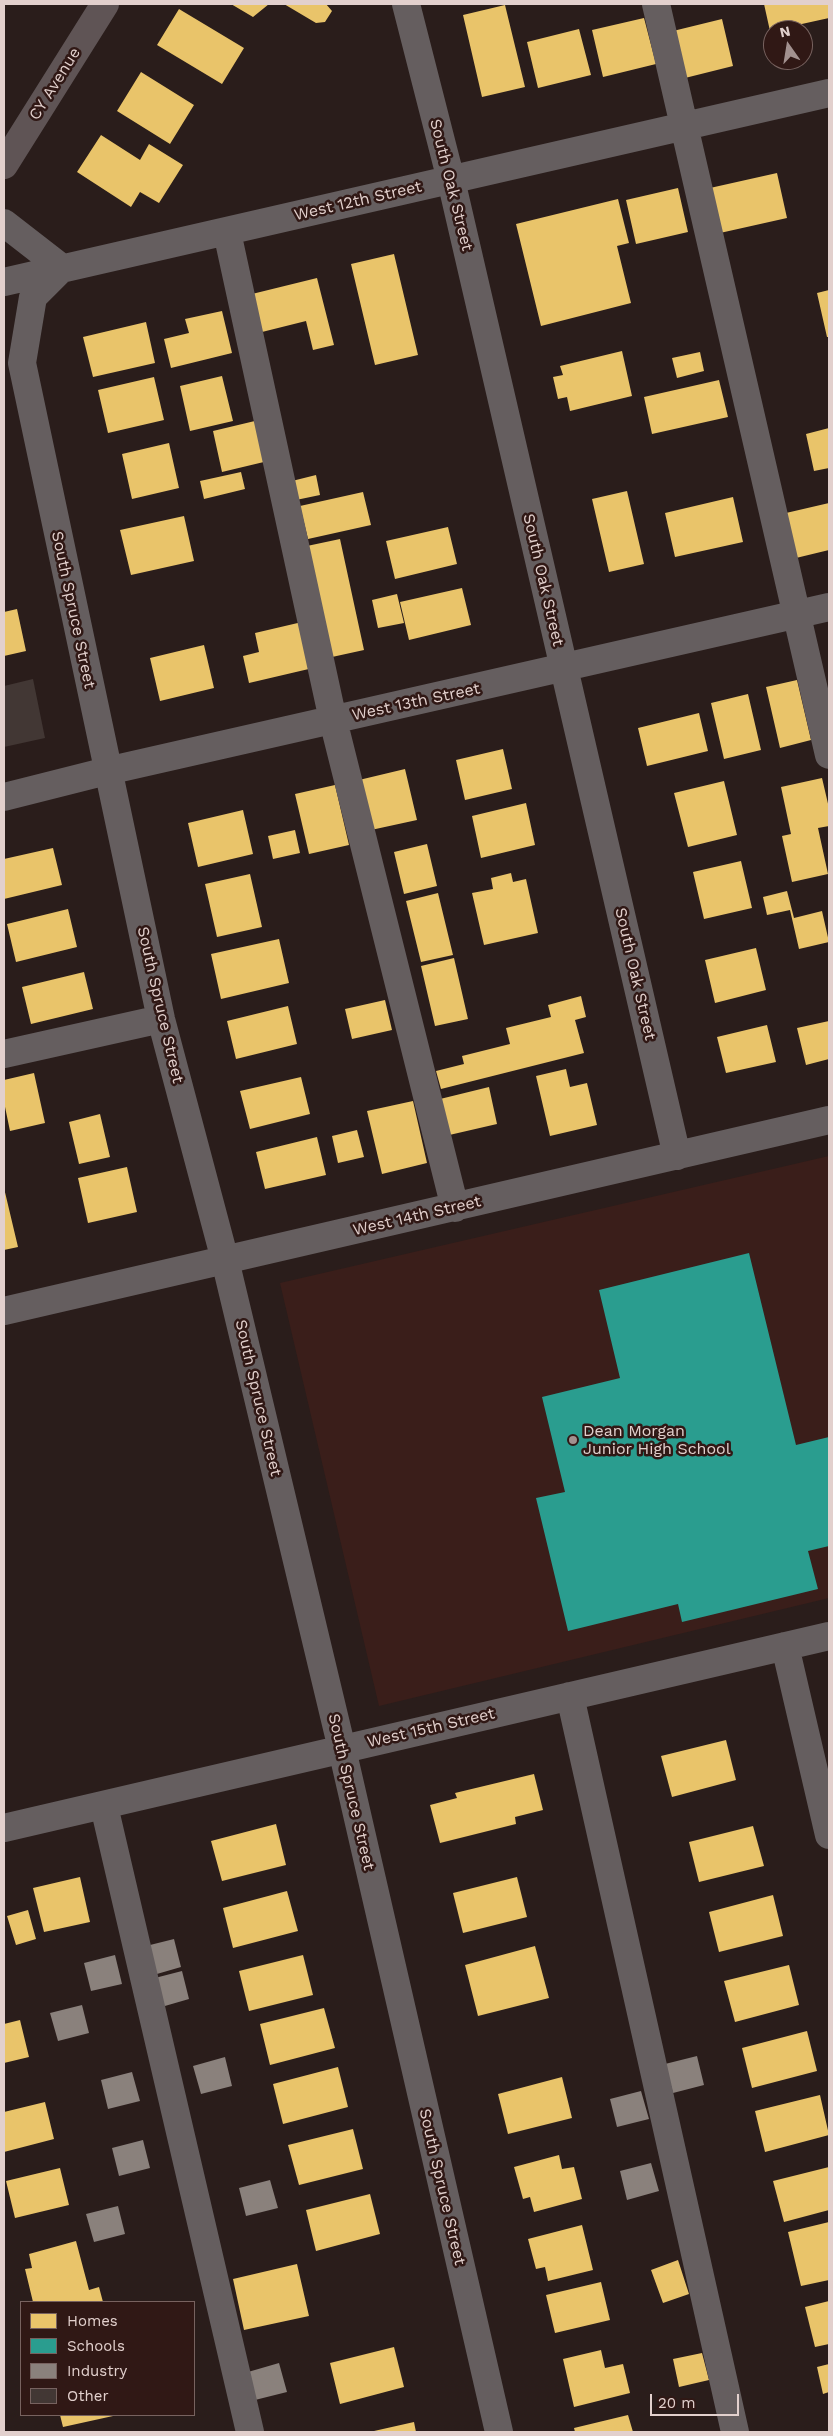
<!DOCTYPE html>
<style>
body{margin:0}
#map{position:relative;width:833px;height:2436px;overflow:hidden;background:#2a1d1b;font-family:"Work Sans",sans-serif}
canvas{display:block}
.frame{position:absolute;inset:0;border:5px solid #e2d0cd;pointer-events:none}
.legend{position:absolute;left:20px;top:2301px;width:175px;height:115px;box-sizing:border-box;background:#301815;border:1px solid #77625f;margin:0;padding:6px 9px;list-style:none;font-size:15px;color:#e2d0cd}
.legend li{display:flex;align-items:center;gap:10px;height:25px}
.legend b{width:25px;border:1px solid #77625f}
.north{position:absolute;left:763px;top:20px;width:50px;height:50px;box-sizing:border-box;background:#301815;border:1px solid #77625f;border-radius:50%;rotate:347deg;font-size:14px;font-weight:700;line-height:20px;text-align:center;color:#e2d0cd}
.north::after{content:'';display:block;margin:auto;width:18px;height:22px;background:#a2918f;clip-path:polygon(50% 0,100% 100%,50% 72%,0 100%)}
.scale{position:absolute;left:650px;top:2394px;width:89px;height:22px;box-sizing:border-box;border:2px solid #e2d0cd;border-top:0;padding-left:6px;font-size:15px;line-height:18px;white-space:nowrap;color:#e2d0cd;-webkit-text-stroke:4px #301815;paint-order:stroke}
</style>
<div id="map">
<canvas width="833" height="2436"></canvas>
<div class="frame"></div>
<ul class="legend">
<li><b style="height:14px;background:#e9c46a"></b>Homes</li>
<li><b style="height:14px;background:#2a9d8f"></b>Schools</li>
<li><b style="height:14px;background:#8a817c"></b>Industry</li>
<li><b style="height:14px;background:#423734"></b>Other</li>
</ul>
<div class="north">N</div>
<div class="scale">20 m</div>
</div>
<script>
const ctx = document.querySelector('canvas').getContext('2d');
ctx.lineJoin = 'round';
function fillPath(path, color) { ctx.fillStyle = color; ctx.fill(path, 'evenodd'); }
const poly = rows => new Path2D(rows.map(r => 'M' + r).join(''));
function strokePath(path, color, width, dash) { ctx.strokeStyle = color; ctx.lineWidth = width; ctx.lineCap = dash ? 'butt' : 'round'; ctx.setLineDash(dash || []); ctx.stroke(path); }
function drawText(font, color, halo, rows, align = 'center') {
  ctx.font = font + ' "Work Sans",sans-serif'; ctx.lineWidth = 5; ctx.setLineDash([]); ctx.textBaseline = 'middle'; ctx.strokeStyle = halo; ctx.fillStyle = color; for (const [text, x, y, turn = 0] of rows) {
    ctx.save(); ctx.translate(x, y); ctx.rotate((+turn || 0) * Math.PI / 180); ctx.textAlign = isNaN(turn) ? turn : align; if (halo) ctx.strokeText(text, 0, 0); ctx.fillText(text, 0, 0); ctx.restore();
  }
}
const built = poly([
 [829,1156,829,1598,379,1706,280,1283]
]);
const homes = poly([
 [231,4,269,4,253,17],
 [284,4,326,4,332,11,325,22,316,23],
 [764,4,829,4,829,18,770,31],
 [505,5,525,87,482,97,463,15],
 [179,9,244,48,222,84,157,45],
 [644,18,656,64,603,77,592,30],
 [722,19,733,66,681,79,669,32],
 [579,29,591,75,538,88,527,42],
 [141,72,194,105,170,144,117,111],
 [101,135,140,160,149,144,183,165,159,203,140,192,131,207,77,172],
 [777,173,787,218,720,233,710,188],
 [678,188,688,232,636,244,626,200],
 [618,199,629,243,617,246,631,303,541,326,516,224],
 [394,254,418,355,375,365,351,264],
 [317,278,334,345,313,350,306,321,262,332,252,294],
 [829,290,829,337,827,337,817,293],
 [222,311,232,353,171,368,164,339,189,333,185,319],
 [146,322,155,363,93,377,83,337],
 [622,351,632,396,570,411,567,397,558,399,553,377,563,375,560,366],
 [700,352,704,371,677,378,672,358],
 [222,376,233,421,190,431,180,386],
 [154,377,164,420,108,433,98,390],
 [719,380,728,417,652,434,644,397],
 [259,420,268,461,222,472,213,431],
 [829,428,829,468,814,471,806,434],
 [169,443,179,488,132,499,122,454],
 [241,472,245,489,204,499,200,481],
 [316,475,320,495,296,500,292,481],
 [627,491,644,564,609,572,592,499],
 [363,492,371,525,308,539,300,506],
 [733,497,743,542,675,557,665,513],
 [829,503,829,550,796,558,786,513],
 [184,516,194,561,131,575,120,530],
 [448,527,457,564,395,579,386,541],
 [340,539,364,650,332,657,307,546],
 [462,588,471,625,409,640,400,602],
 [397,594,404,623,378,628,372,600],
 [17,609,26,651,4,656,4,612],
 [302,622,313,668,249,683,243,656,259,652,255,633],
 [204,645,214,688,160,701,150,658],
 [797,680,811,740,780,748,766,687],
 [748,694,761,750,724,759,711,703],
 [699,713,708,751,647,766,638,728],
 [503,749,512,789,465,800,456,760],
 [405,769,417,820,371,830,359,780],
 [822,778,829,808,829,826,818,828,828,874,792,882,782,836,791,834,781,787],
 [724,781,737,835,688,847,674,793],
 [335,785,349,845,309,854,295,794],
 [526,803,535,845,481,858,472,816],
 [243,810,253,854,198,867,188,823],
 [295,830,300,853,273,859,268,836],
 [427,844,437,886,404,894,394,852],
 [53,848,62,885,4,899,4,859],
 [741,861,752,908,704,919,693,872],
 [511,873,513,882,526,879,538,933,484,945,472,893,493,889,491,878],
 [250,874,262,927,217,937,205,884],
 [787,891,794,918,822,911,829,942,799,949,790,910,767,915,763,897],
 [438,893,453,955,421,962,406,901],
 [68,909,77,947,16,962,7,924],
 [279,939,289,983,221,999,211,954],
 [756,948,766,990,715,1003,705,960],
 [454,958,468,1019,435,1026,421,966],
 [84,972,93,1009,31,1024,22,987],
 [581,996,586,1017,575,1020,584,1053,441,1089,436,1071,464,1064,462,1056,510,1044,506,1028,551,1017,548,1005],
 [385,1000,392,1030,352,1039,345,1009],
 [288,1006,297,1044,236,1059,227,1021],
 [829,1021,829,1059,806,1065,797,1028],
 [767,1025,776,1062,726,1073,717,1037],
 [566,1069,570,1087,587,1083,597,1125,550,1136,536,1076],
 [34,1073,45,1123,10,1131,4,1102,4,1080],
 [301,1077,310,1114,250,1129,240,1091],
 [489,1087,497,1124,445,1136,436,1100],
 [413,1101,427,1163,382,1174,367,1111],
 [100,1114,110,1157,79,1164,69,1122],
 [357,1130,364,1157,338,1163,332,1136],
 [317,1137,326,1175,265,1189,256,1152],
 [127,1167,137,1212,88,1223,78,1178],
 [4,1188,18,1247,4,1250],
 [726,1740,736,1780,672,1797,661,1756],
 [534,1774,543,1810,515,1817,516,1824,440,1843,430,1805,457,1798,455,1793],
 [276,1824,286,1865,222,1881,211,1841],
 [753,1826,764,1866,699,1882,689,1842],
 [80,1877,90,1922,44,1932,33,1888],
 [517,1877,527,1917,463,1933,453,1893],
 [287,1891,298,1931,233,1948,223,1908],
 [773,1895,783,1936,719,1952,709,1912],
 [28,1910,36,1939,16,1945,7,1916],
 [535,1946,549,1998,478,2016,465,1965],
 [303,1955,313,1995,249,2011,239,1971],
 [789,1965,799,2005,735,2022,724,1981],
 [324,2008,335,2048,270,2065,260,2024],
 [20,2020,29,2057,4,2063,4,2024],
 [807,2031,817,2071,752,2088,742,2048],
 [338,2067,348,2107,283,2124,273,2084],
 [562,2077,572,2118,508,2134,498,2094],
 [820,2095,829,2135,765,2152,755,2111],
 [45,2102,54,2139,4,2152,4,2112],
 [353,2129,363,2169,299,2185,288,2145],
 [559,2155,562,2169,574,2167,582,2199,534,2212,530,2197,523,2199,514,2167],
 [829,2167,829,2210,784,2222,773,2181],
 [60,2168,69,2205,15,2218,6,2181],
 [370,2194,380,2234,316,2251,306,2210],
 [829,2222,829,2280,801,2286,788,2232],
 [582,2225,593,2270,548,2281,545,2267,536,2269,528,2239],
 [76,2241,89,2290,99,2287,103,2302,33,2302,25,2269,32,2268,29,2254],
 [678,2260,689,2294,663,2303,651,2270],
 [297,2264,309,2316,244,2330,233,2279],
 [601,2282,610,2320,555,2333,546,2295],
 [829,2301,829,2344,815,2347,805,2307],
 [394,2347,404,2387,340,2404,330,2363],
 [601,2350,605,2368,623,2364,630,2393,574,2407,563,2359],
 [702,2353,709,2380,679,2387,673,2359],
 [829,2364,829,2392,823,2394,817,2367],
 [60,2415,113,2415,113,2416,63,2427],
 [628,2415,633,2432,575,2432,574,2428],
 [414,2422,416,2432,374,2432,374,2431]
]);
const schools = poly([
 [749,1253,796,1445,829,1437,829,1546,808,1551,818,1589,682,1622,678,1604,568,1631,536,1498,565,1492,542,1397,620,1378,599,1290]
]);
const industry = poly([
 [174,1939,181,1967,150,1976,142,1947],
 [115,1955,122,1984,91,1991,84,1963],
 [182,1971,189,1999,158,2008,151,1979],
 [82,2005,89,2033,58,2041,50,2013],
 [697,2056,704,2085,673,2093,665,2064],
 [225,2057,232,2086,201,2094,193,2066],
 [132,2072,140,2101,108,2109,101,2080],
 [641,2091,649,2119,617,2127,610,2099],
 [143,2140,150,2168,119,2176,112,2148],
 [651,2163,659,2191,627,2200,620,2171],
 [270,2180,278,2208,246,2216,239,2188],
 [118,2206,125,2234,94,2242,86,2214],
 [279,2363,287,2392,255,2400,248,2372]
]);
const building = poly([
 [33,679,45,738,4,747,4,686]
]);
const minor = poly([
 [406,4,451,180,677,1156],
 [656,4,829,755],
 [4,223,62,268,33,297,22,363,161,1019,225,1260,342,1749,499,2432],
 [227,232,333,720,455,1208],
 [4,282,829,93],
 [4,797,107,771,829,607],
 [4,1054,161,1019],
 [4,1311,829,1120],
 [785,1646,829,1835],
 [570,1696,735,2432],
 [104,1806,250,2432],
 [4,1828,829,1636]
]);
const major = poly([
 [4,165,105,4]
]);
const markers = [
 [573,1440,5,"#a2918f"]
];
const streetNames = [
 ["CY Avenue",55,84,-58],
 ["South Oak Street",451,185,76],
 ["West 12th Street",358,201,-13],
 ["South Oak Street",543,580,77],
 ["South Spruce Street",73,610,78],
 ["West 13th Street",416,702,-12],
 ["South Oak Street",635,974,77],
 ["South Spruce Street",160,1005,77],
 ["West 14th Street",417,1216,-13],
 ["South Spruce Street",258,1398,77],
 ["West 15th Street",431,1728,-13],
 ["South Spruce Street",351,1792,77],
 ["South Spruce Street",442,2187,77]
];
const poiNames = [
 ["Dean Morgan",583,1431],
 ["Junior High School",583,1449]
];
fillPath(built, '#3a1e1a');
fillPath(homes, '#e9c46a');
fillPath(schools, '#2a9d8f');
fillPath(industry, '#8a817c');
fillPath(building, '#423734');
strokePath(minor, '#655e5f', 28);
strokePath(major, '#5f5455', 28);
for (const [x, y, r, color] of markers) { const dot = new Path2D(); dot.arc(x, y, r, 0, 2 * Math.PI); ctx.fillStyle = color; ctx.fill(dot); strokePath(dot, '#301815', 2); }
drawText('16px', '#e2d0cd', '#301815', streetNames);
drawText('16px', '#e2d0cd', '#301815', poiNames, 'left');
</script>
